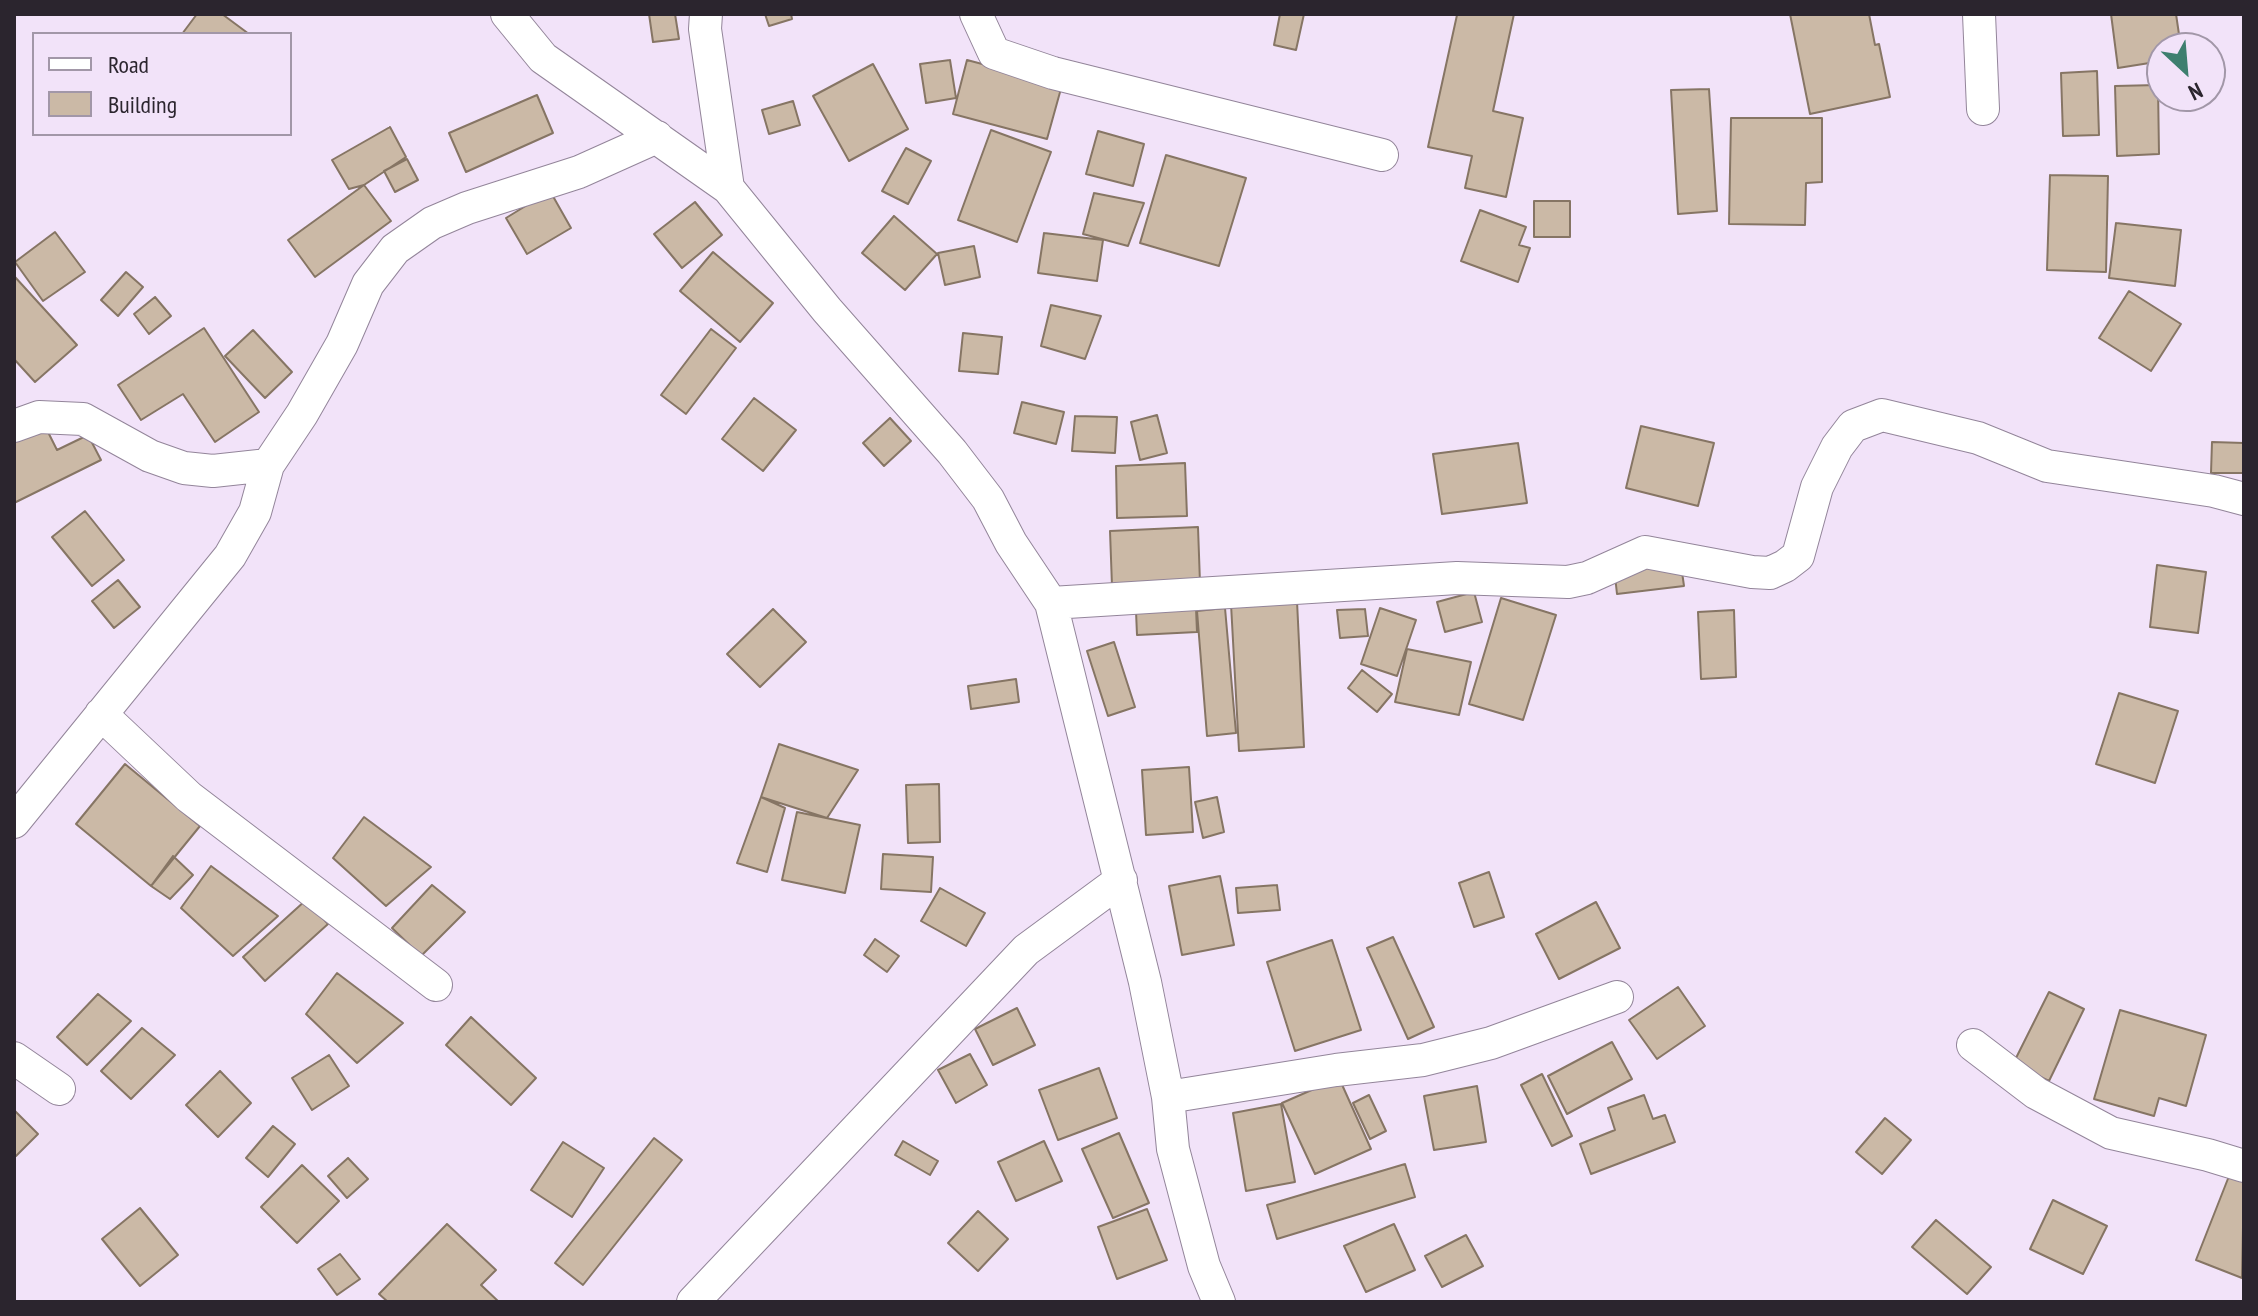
<!DOCTYPE html>
<style>
body{margin:0}
#map{position:relative;width:2258px;height:1316px;overflow:hidden;background:#f2e3f9;font-family:"PT Sans Narrow",sans-serif}
canvas{display:block}
.frame{position:absolute;inset:0;border:16px solid #2b252e;pointer-events:none}
.legend{position:absolute;left:32px;top:32px;width:260px;height:104px;box-sizing:border-box;background:#f2e3f9;border:2px solid #a297a8;margin:0;padding:10px 14px;list-style:none;font-size:24px;color:#2b252e}
.legend li{display:flex;align-items:center;gap:16px;height:40px}
.legend b{width:40px;border:2px solid #a297a8}
.north{position:absolute;left:2146px;top:32px;width:80px;height:80px;box-sizing:border-box;background:#f2e3f9;border:2px solid #a297a8;border-radius:50%;rotate:154deg;font-size:22px;font-weight:700;line-height:32px;text-align:center;color:#2b252e}
.north::after{content:'';display:block;margin:auto;width:28px;height:36px;background:#3e7f6f;clip-path:polygon(50% 0,100% 100%,50% 72%,0 100%)}
</style>
<div id="map">
<canvas width="2258" height="1316"></canvas>
<div class="frame"></div>
<ul class="legend">
<li><b style="height:10px;background:#fff"></b>Road</li>
<li><b style="height:22px;background:#cbb9a6"></b>Building</li>
</ul>
<div class="north">N</div>
</div>
<script>
const ctx = document.querySelector('canvas').getContext('2d');
ctx.lineJoin = 'round';
function fillPath(path, color) { ctx.fillStyle = color; ctx.fill(path, 'evenodd'); }
const poly = rows => new Path2D(rows.map(r => 'M' + r).join(''));
function strokePath(path, color, width, dash) { ctx.strokeStyle = color; ctx.lineWidth = width; ctx.lineCap = dash ? 'butt' : 'round'; ctx.setLineDash(dash || []); ctx.stroke(path); }
const building = poly([
 [197,14,222,14,249,34,182,34,197,14],
 [649,14,675,14,679,39,653,42,649,14],
 [765,14,791,14,792,19,769,26,765,14],
 [1280,14,1304,14,1296,50,1274,45,1280,14],
 [1451,14,1514,14,1493,111,1523,118,1506,197,1465,188,1472,156,1428,147,1457,15,1451,14],
 [1790,14,1869,14,1875,45,1879,44,1890,97,1810,114,1790,14],
 [2111,14,2176,14,2181,48,2162,48,2162,61,2118,68,2111,14],
 [950,60,956,98,926,103,920,64,950,60],
 [967,60,1062,85,1047,139,953,114,967,60],
 [873,64,908,129,849,161,813,96,873,64],
 [2097,71,2099,135,2063,136,2061,73,2097,71],
 [2158,85,2159,154,2117,156,2115,86,2158,85],
 [1709,89,1717,211,1678,214,1671,90,1709,89],
 [537,95,553,133,466,172,449,133,537,95],
 [793,101,800,125,769,134,762,110,793,101],
 [1731,118,1822,118,1822,182,1806,183,1805,225,1729,224,1731,118],
 [390,127,406,157,364,185,349,189,332,160,390,127],
 [991,130,1051,152,1017,242,958,220,991,130],
 [1098,131,1144,144,1133,186,1086,174,1098,131],
 [906,148,931,161,908,204,882,191,906,148],
 [1166,155,1246,178,1219,266,1140,243,1166,155],
 [407,159,418,180,395,192,384,171,407,159],
 [2050,175,2108,176,2106,272,2047,270,2050,175],
 [364,185,391,221,315,277,288,240,364,185],
 [550,191,571,228,527,254,506,218,550,191],
 [1094,193,1144,203,1128,246,1083,234,1094,193],
 [1534,201,1570,201,1570,237,1534,237,1534,201],
 [695,202,722,235,682,268,654,234,695,202],
 [1480,210,1526,227,1519,245,1530,248,1518,282,1461,261,1480,210],
 [894,216,937,254,905,290,862,253,894,216],
 [2116,223,2181,230,2175,286,2109,278,2116,223],
 [55,232,85,272,43,301,15,262,55,232],
 [1044,233,1103,240,1097,281,1038,273,1044,233],
 [974,246,980,277,945,285,938,253,974,246],
 [713,252,773,303,740,342,680,291,713,252],
 [126,272,143,287,118,316,101,300,126,272],
 [15,277,77,345,35,382,14,359,15,277],
 [2129,291,2181,324,2151,371,2099,338,2129,291],
 [155,297,171,316,149,334,134,314,155,297],
 [1051,305,1101,316,1085,359,1041,346,1051,305],
 [204,328,259,412,215,442,183,394,141,420,118,385,204,328],
 [711,329,736,348,686,414,661,395,711,329],
 [253,330,292,372,265,398,225,356,253,330],
 [963,333,1002,337,998,374,959,371,963,333],
 [754,398,796,430,763,471,722,439,754,398],
 [1022,402,1064,412,1056,444,1014,433,1022,402],
 [1157,415,1167,453,1140,460,1131,422,1157,415],
 [1075,416,1117,417,1115,453,1072,451,1075,416],
 [890,418,911,441,884,466,863,443,890,418],
 [45,426,57,450,88,435,101,460,14,503,14,441,45,426],
 [1641,426,1714,443,1698,506,1626,488,1641,426],
 [2212,442,2244,443,2244,473,2211,473,2212,442],
 [1518,443,1527,503,1442,514,1433,454,1518,443],
 [1185,463,1187,516,1117,518,1116,466,1185,463],
 [85,511,124,560,92,586,52,537,85,511],
 [1198,527,1200,583,1112,586,1110,531,1198,527],
 [1680,558,1684,586,1617,594,1614,567,1680,558],
 [2157,565,2206,572,2198,633,2150,627,2157,565],
 [118,580,140,607,114,628,92,601,118,580],
 [1474,592,1482,622,1445,632,1437,602,1474,592],
 [1501,598,1556,615,1523,720,1469,704,1501,598],
 [1297,601,1304,747,1239,751,1231,604,1297,601],
 [1196,608,1197,632,1137,635,1136,611,1196,608],
 [1225,608,1236,733,1207,736,1197,611,1225,608],
 [1380,608,1416,620,1397,676,1361,664,1380,608],
 [773,609,806,642,760,687,727,654,773,609],
 [1365,609,1368,636,1340,638,1337,610,1365,609],
 [1734,610,1736,677,1701,679,1698,612,1734,610],
 [1114,642,1135,707,1108,716,1087,651,1114,642],
 [1407,649,1471,662,1459,715,1395,702,1407,649],
 [1362,670,1392,694,1377,712,1348,688,1362,670],
 [1016,679,1019,702,971,709,968,686,1016,679],
 [2119,693,2178,711,2155,783,2096,764,2119,693],
 [779,744,858,770,827,818,761,797,779,744],
 [125,764,200,826,151,886,76,824,125,764],
 [1189,767,1193,832,1146,835,1142,770,1189,767],
 [939,784,940,842,908,843,906,785,939,784],
 [761,797,785,808,767,872,737,863,761,797],
 [1217,797,1224,832,1203,838,1195,802,1217,797],
 [797,812,860,825,845,893,782,880,797,812],
 [364,817,431,867,386,906,333,858,364,817],
 [883,854,933,857,931,892,881,889,883,854],
 [173,856,193,875,170,899,151,886,173,856],
 [211,866,278,916,233,956,181,908,211,866],
 [1489,872,1504,917,1474,927,1459,883,1489,872],
 [1220,876,1234,945,1182,955,1169,886,1220,876],
 [432,885,465,912,421,956,392,928,432,885],
 [1277,885,1280,910,1238,913,1236,888,1277,885],
 [940,888,985,913,966,946,921,921,940,888],
 [306,900,328,924,265,981,243,957,306,900],
 [1596,902,1620,948,1559,979,1536,934,1596,902],
 [1393,937,1434,1027,1408,1039,1367,948,1393,937],
 [875,939,899,956,887,972,864,955,875,939],
 [1332,940,1361,1030,1295,1051,1267,962,1332,940],
 [337,973,403,1023,357,1063,306,1014,337,973],
 [1678,987,1705,1026,1657,1059,1629,1020,1678,987],
 [2049,992,2084,1009,2049,1081,2013,1064,2049,992],
 [98,994,131,1021,87,1065,57,1037,98,994],
 [1017,1008,1035,1045,993,1065,975,1029,1017,1008],
 [2120,1010,2206,1035,2186,1106,2159,1098,2154,1116,2094,1099,2120,1010],
 [471,1017,536,1078,511,1105,446,1045,471,1017],
 [142,1028,175,1055,131,1099,101,1071,142,1028],
 [1612,1042,1632,1079,1567,1114,1548,1076,1612,1042],
 [970,1054,987,1085,956,1103,938,1070,970,1054],
 [329,1055,349,1086,312,1110,292,1078,329,1055],
 [1099,1068,1117,1118,1058,1140,1039,1090,1099,1068],
 [220,1071,251,1103,218,1137,186,1105,220,1071],
 [1542,1074,1572,1136,1552,1146,1521,1085,1542,1074],
 [1339,1078,1371,1149,1315,1174,1282,1103,1339,1078],
 [1477,1086,1486,1142,1434,1150,1424,1096,1477,1086],
 [1369,1095,1386,1131,1370,1139,1353,1103,1369,1095],
 [1644,1095,1653,1119,1665,1115,1675,1142,1591,1174,1580,1144,1615,1130,1608,1108,1644,1095],
 [1281,1104,1295,1182,1246,1191,1233,1113,1281,1104],
 [14,1110,38,1134,16,1156,14,1154,14,1110],
 [1885,1118,1911,1140,1882,1174,1856,1152,1885,1118],
 [273,1126,295,1144,268,1177,246,1158,273,1126],
 [1119,1133,1149,1203,1113,1218,1082,1149,1119,1133],
 [654,1138,682,1160,583,1285,555,1263,654,1138],
 [903,1141,938,1161,930,1175,895,1155,903,1141],
 [1044,1141,1062,1181,1016,1201,998,1162,1044,1141],
 [563,1142,604,1168,572,1217,531,1190,563,1142],
 [348,1158,368,1179,347,1198,328,1176,348,1158],
 [1405,1164,1415,1197,1277,1239,1267,1205,1405,1164],
 [302,1165,339,1201,297,1243,261,1207,302,1165],
 [2231,1171,2244,1177,2242,1278,2196,1260,2231,1171],
 [2053,1200,2107,1226,2083,1274,2030,1249,2053,1200],
 [140,1208,178,1255,140,1286,102,1239,140,1208],
 [1147,1209,1167,1260,1117,1279,1098,1227,1147,1209],
 [978,1211,1008,1239,978,1271,948,1243,978,1211],
 [1936,1220,1991,1267,1967,1294,1912,1247,1936,1220],
 [447,1224,496,1270,481,1285,499,1302,388,1302,379,1294,447,1224],
 [1394,1224,1415,1270,1366,1292,1344,1246,1394,1224],
 [1466,1235,1483,1266,1442,1287,1425,1256,1466,1235],
 [340,1254,360,1279,337,1295,318,1269,340,1254]
]);
const minor = poly([
 [507,14,543,58,728,188,827,310,952,452,988,499,1011,543,1051,603,1145,982,1168,1097,1173,1149,1204,1266,1219,1302],
 [706,14,705,29,728,188],
 [976,14,994,53,1053,73,1382,155],
 [1979,14,1983,109],
 [14,426,39,417,83,419,150,456,184,468,213,471,268,465,302,414,342,344,368,284,395,249,432,223,467,208,579,172,657,137],
 [1051,603,1457,578,1568,582,1587,578,1645,552,1752,572,1770,573,1785,566,1798,556,1817,487,1837,447,1853,426,1882,415,1978,438,2047,466,2214,491,2244,499],
 [101,714,189,797,436,985],
 [14,822,230,556,255,512,268,465],
 [1973,1045,2036,1093,2111,1133,2208,1155,2244,1166],
 [14,1058,59,1089],
 [1168,1097,1336,1070,1423,1060,1491,1043,1617,997],
 [693,1302,1026,950,1121,880]
]);
fillPath(building, '#cbb9a6');
strokePath(building, '#867564', 2);
strokePath(minor, '#93859a', 34);
strokePath(minor, '#fff', 32);
</script>
